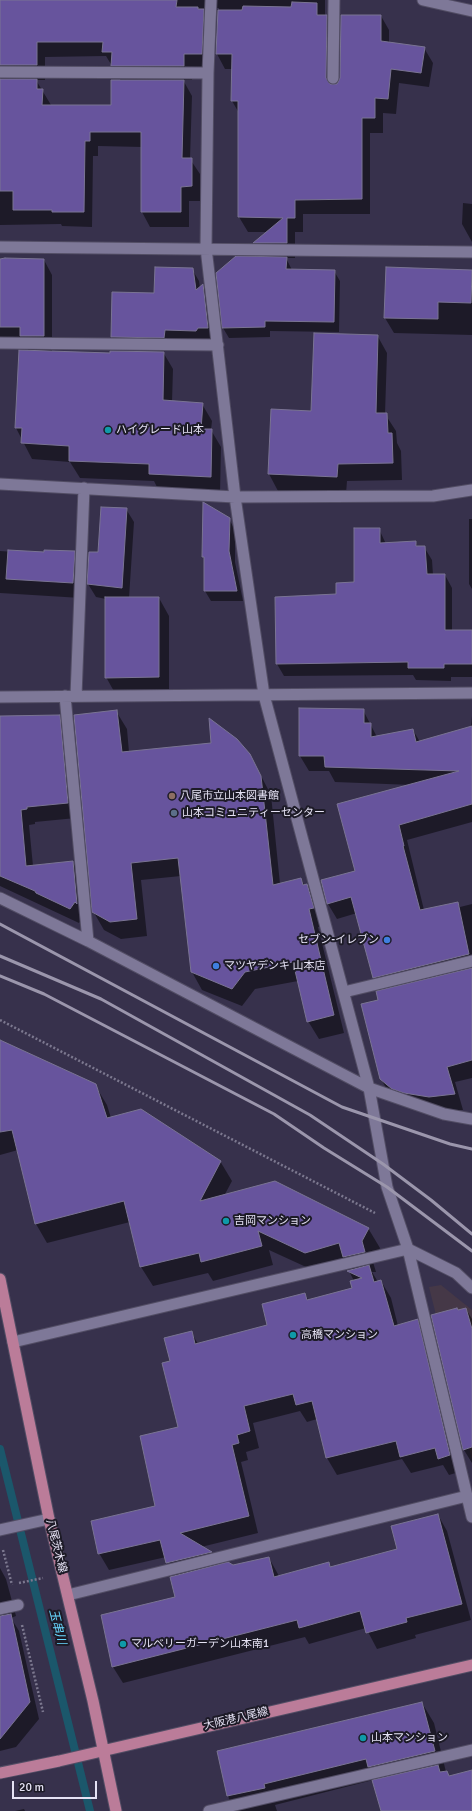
<!DOCTYPE html>
<meta charset="utf-8">
<style>
body{margin:0}
#map{position:relative;width:472px;height:1811px;overflow:hidden;background:#37314c;font-family:Signika,sans-serif}
canvas{display:block}
.scale{position:absolute;left:12px;top:1781px;width:85px;height:18px;box-sizing:border-box;border:2px solid #e5e2f4;border-top:0;padding-left:5px;font-size:12px;line-height:14px;white-space:nowrap;color:#e5e2f4;-webkit-text-stroke:3px #1d1b27;paint-order:stroke}
</style>
<div id="map">
<canvas width="472" height="1811"></canvas>
<div class="scale">20 m</div>
</div>
<script>
const ctx = document.querySelector('canvas').getContext('2d');
ctx.lineJoin = 'round';
function fillPath(path, color) { ctx.fillStyle = color; ctx.fill(path, 'evenodd'); }
const poly = rows => new Path2D(rows.map(r => 'M' + r).join(''));
function strokePath(path, color, width, dash) { ctx.strokeStyle = color; ctx.lineWidth = width; ctx.lineCap = dash ? 'butt' : 'round'; ctx.setLineDash(dash || []); ctx.stroke(path); }
function drawText(font, color, halo, rows, align = 'center') {
  ctx.font = font + ' Signika,"Noto Sans JP",sans-serif'; ctx.lineWidth = 4; ctx.setLineDash([]); ctx.textBaseline = 'middle'; ctx.strokeStyle = halo; ctx.fillStyle = color; for (const [text, x, y, turn = 0] of rows) {
    ctx.save(); ctx.translate(x, y); ctx.rotate((+turn || 0) * Math.PI / 180); ctx.textAlign = isNaN(turn) ? turn : align; if (halo) ctx.strokeText(text, 0, 0); ctx.fillText(text, 0, 0); ctx.restore();
  }
}
const commercial = poly([
 [441,1285,472,1310,472,1460,429,1287]
]);
const shadow = poly([
 [0,0,325,0,325,16,335,30,334,85,337,85,381,16,389,30,389,43,424,48,433,63,429,87,399,83,396,114,383,113,383,133,370,133,370,214,303,214,303,232,295,232,295,258,286,258,292,270,334,271,340,281,339,332,270,331,270,337,229,338,223,328,263,258,254,243,267,232,248,232,239,217,239,113,232,101,233,69,225,69,217,54,219,8,217,8,212,15,210,69,192,68,192,80,183,80,192,96,190,159,200,174,200,201,189,201,189,227,150,227,142,212,142,147,98,146,98,156,93,156,92,227,62,226,61,224,0,225],
 [106,56,121,81,112,106,51,105,36,80,45,80,45,57],
 [463,203,472,204,472,242,462,224],
 [0,259,44,260,52,275,52,352,111,354,163,352,173,369,172,402,202,404,212,421,211,430,221,447,220,494,159,491,154,481,80,478,70,462,32,459,16,428,29,351,24,342,0,342],
 [387,268,472,271,472,335,394,333,385,318],
 [192,269,199,281,200,288,203,286,210,297,215,340,119,349,112,337,155,294],
 [377,335,387,353,385,414,396,431,397,443,401,451,402,480,347,481,346,494,278,491,269,474,312,412],
 [126,509,134,522,129,598,159,598,169,616,169,695,116,695,106,677,106,599,96,597,88,584,99,554],
 [229,519,235,530,235,562,243,601,211,601,205,591,205,559,203,556],
 [469,519,472,519,472,589,469,584],
 [379,529,386,544,415,542,418,547,424,547,432,560,433,575,445,575,452,588,452,631,472,631,472,677,451,677,451,681,416,680,413,675,284,676,277,664,337,595,355,583],
 [0,551,45,554,74,552,83,567,81,598,0,593],
 [363,710,377,737,413,730,420,742,471,727,472,716,472,822,407,840,424,910,458,903,460,907,472,904,472,1078,455,1082,463,1110,438,1112,390,1095,381,1079,380,1001,381,991,374,978,357,913,337,919,328,904,356,872,412,785,335,782,329,771,309,771,300,756],
 [116,711,127,729,129,752,260,774,271,795,280,884,301,879,305,886,307,885,317,903,323,926,318,927,344,1033,319,1039,308,1021,298,981,255,989,242,1006,202,990,192,972,181,876,141,880,147,936,121,939,104,930,93,911],
 [59,716,68,731,76,818,35,822,35,824,29,825,33,866,73,862,81,877,84,917,79,923,0,886,0,717],
 [0,1041,95,1085,107,1105,111,1118,220,1161,232,1181,224,1196,368,1228,380,1248,373,1262,376,1272,372,1272,378,1282,381,1281,391,1298,398,1326,417,1320,427,1337,459,1472,449,1475,443,1465,411,1473,402,1459,337,1475,327,1458,317,1419,307,1422,300,1411,253,1423,259,1448,246,1452,248,1460,241,1462,258,1533,201,1547,211,1553,219,1566,233,1566,269,1558,279,1576,328,1563,331,1568,398,1550,438,1515,447,1531,471,1620,415,1635,416,1638,377,1649,366,1628,309,1644,305,1637,123,1683,113,1667,177,1598,175,1577,166,1557,109,1570,99,1553,156,1506,179,1428,171,1362,191,1332,198,1344,268,1326,305,1294,309,1301,353,1289,354,1281,349,1271,352,1270,348,1263,317,1272,269,1250,273,1265,213,1281,208,1273,153,1286,141,1267,130,1222,47,1243,36,1224,18,1150,0,1155],
 [466,1309,472,1319,472,1463,464,1450,458,1311],
 [0,1568,6,1579,16,1616,11,1618,19,1631,39,1719,16,1747,0,1751],
 [422,1703,434,1723,446,1772,449,1777,472,1770,472,1811,382,1811,373,1780,275,1805,277,1811,236,1811,229,1799,218,1752],
 [24,1809,25,1811,15,1811]
]);
const stream = poly([
 [0,1449,90,1811]
]);
const building = poly([
 [0,0,177,0,176,7,198,7,198,9,204,9,202,54,184,54,184,66,111,66,112,52,102,52,103,42,37,42,37,65,0,65,0,0],
 [292,2,317,3,317,15,327,15,326,78,330,84,337,84,340,78,341,15,381,15,381,41,425,47,421,73,391,69,388,99,375,98,375,118,362,118,362,199,295,200,295,218,287,218,287,243,253,243,283,218,238,217,238,101,231,101,232,54,216,54,218,10,242,10,243,6,291,7,292,2],
 [0,79,37,79,37,89,43,89,42,105,111,105,111,80,184,80,182,158,192,158,192,186,181,187,181,212,141,212,141,132,90,132,90,141,85,141,84,212,52,212,52,210,13,210,13,191,0,191,0,79],
 [236,256,287,257,286,269,335,270,334,322,265,321,265,327,222,328,216,273,236,256],
 [5,258,44,259,44,336,20,336,20,327,0,327,0,259,5,258],
 [155,267,193,268,196,290,203,284,208,328,198,328,196,331,165,330,164,338,111,337,112,292,154,293,155,267],
 [386,267,472,270,471,303,438,302,438,319,384,318,386,267],
 [314,333,378,335,376,413,387,413,388,433,392,433,393,463,338,464,337,477,268,474,271,409,311,411,314,333],
 [19,350,110,353,110,351,164,352,163,400,203,403,201,429,212,429,211,477,149,474,149,464,69,461,69,446,21,443,22,428,15,428,19,350],
 [203,502,230,518,229,551,237,591,204,591,204,557,202,557,203,502],
 [101,507,127,508,122,588,87,584,89,552,98,552,101,507],
 [354,528,380,528,380,543,416,541,416,546,425,546,427,574,445,574,445,630,472,630,472,664,444,664,444,668,408,668,408,662,276,664,275,597,336,594,336,583,354,582,354,528],
 [8,550,44,552,44,550,75,551,73,583,6,579,8,550],
 [105,597,159,597,159,677,105,678,105,597],
 [299,708,364,709,364,723,371,723,371,737,413,729,416,742,472,726,472,804,399,825,404,846,403,846,420,910,458,902,469,954,373,978,351,897,327,904,321,880,355,871,337,804,459,771,325,767,324,756,299,756,299,708],
 [117,710,122,752,211,743,209,718,237,739,250,754,261,776,273,885,301,878,303,885,307,884,314,908,309,909,334,1015,307,1022,293,962,245,972,232,989,191,972,178,858,131,863,137,919,110,922,92,912,74,715,117,710],
 [60,715,68,803,27,807,27,809,21,810,26,866,73,861,77,904,75,902,70,909,36,893,35,891,0,876,0,716,60,715],
 [472,968,472,1060,447,1067,455,1094,429,1097,404,1093,392,1089,380,1079,361,1004,378,1000,376,991,472,968],
 [0,1040,96,1084,107,1118,141,1109,221,1161,200,1201,275,1181,369,1228,362,1241,365,1252,343,1257,339,1243,305,1253,258,1231,262,1246,201,1262,199,1253,140,1267,124,1201,35,1224,12,1130,0,1132,0,1040],
 [369,1265,374,1282,381,1280,394,1326,418,1319,450,1455,438,1459,435,1448,400,1457,396,1441,326,1458,312,1401,296,1405,293,1394,244,1406,250,1431,237,1435,239,1443,232,1445,249,1516,180,1533,212,1552,166,1563,160,1540,98,1554,91,1521,155,1506,140,1436,178,1427,162,1363,170,1361,164,1338,192,1331,195,1344,267,1325,262,1304,305,1293,307,1300,352,1288,350,1281,362,1278,347,1271,369,1265],
 [457,1308,458,1310,466,1308,472,1329,472,1447,463,1450,431,1315,457,1308],
 [438,1514,462,1604,406,1618,407,1622,366,1633,360,1611,299,1628,297,1620,112,1667,101,1615,175,1597,170,1577,228,1562,233,1565,269,1557,274,1577,329,1562,330,1567,397,1549,391,1526,438,1514],
 [11,1614,30,1702,0,1739,0,1616,11,1614],
 [422,1702,435,1751,368,1767,366,1759,264,1784,265,1788,227,1796,217,1751,422,1702],
 [438,1765,440,1772,447,1771,449,1776,472,1770,472,1811,381,1811,372,1780,438,1765]
]);
const path = poly([
 [0,1020,375,1213],
 [3,1550,12,1585],
 [19,1583,43,1578],
 [22,1625,43,1712]
]);
const service = poly([
 [333,78,334,0]
]);
const minor = poly([
 [211,0,208,73,206,248,235,497,264,695,369,1088,387,1187,408,1249,456,1273,472,1288],
 [423,0,472,11],
 [0,72,208,73],
 [0,247,472,252],
 [0,343,218,345],
 [0,484,235,497,433,496,472,490],
 [65,696,88,941],
 [76,696,84,488],
 [0,697,472,693],
 [0,898,88,941,369,1088,444,1114,472,1119],
 [344,992,472,961],
 [13,1342,408,1249,472,1517],
 [0,1530,49,1519],
 [68,1595,467,1496],
 [0,1609,18,1605],
 [209,1811,472,1750]
]);
const primary = poly([
 [0,1279,49,1519,93,1701,116,1811],
 [0,1773,59,1761,472,1665]
]);
const rail = poly([
 [0,924,342,1107,450,1144,472,1149],
 [0,956,101,999,310,1115,383,1164,431,1200,472,1234],
 [0,976,44,994,274,1114,324,1148,387,1187,472,1251]
]);
const markers = [
 [108,430,4,"#0f9aa8"],
 [172,796,4,"#8d6e63"],
 [174,813,4,"#5c6f8a"],
 [387,940,4,"#3f7fe0"],
 [216,966,4,"#3f7fe0"],
 [226,1221,4,"#0f9aa8"],
 [293,1335,4,"#0f9aa8"],
 [123,1644,4,"#0f9aa8"],
 [363,1738,4,"#0f9aa8"]
];
const poiNames = [
 ["ハイグレード山本",116,430],
 ["八尾市立山本図書館",180,796],
 ["山本コミュニティーセンター",182,813],
 ["セブン-イレブン",379,940,"right"],
 ["マツヤデンキ 山本店",224,966],
 ["吉岡マンション",234,1221],
 ["高橋マンション",301,1335],
 ["マルベリーガーデン山本南1",131,1644],
 ["山本マンション",371,1738]
];
const streetNames = [
 ["八尾茨木線",56,1546,76],
 ["大阪港八尾線",236,1719,-13]
];
const waterNames = [
 ["玉串川",57,1627,76]
];
fillPath(commercial, '#453847');
fillPath(shadow, '#0007');
strokePath(stream, '#1b576b', 8);
fillPath(building, '#67549d');
strokePath(building, '#7a7493', 1);
strokePath(service, '#524d64', 13);
strokePath(minor, '#524d64', 13);
strokePath(primary, '#524d64', 13);
strokePath(path, '#7c788f', 2.5, [2, 2]);
strokePath(service, '#7e7898', 11);
strokePath(minor, '#7e7898', 11);
strokePath(primary, '#bb7c99', 11);
strokePath(rail, '#9b96ac', 3);
for (const [x, y, r, color] of markers) { const dot = new Path2D(); dot.arc(x, y, r, 0, 2 * Math.PI); ctx.fillStyle = color; ctx.fill(dot); strokePath(dot, '#1d1b27', 1.5); }
drawText('11px', '#e5e2f4', '#1d1b27', poiNames, 'left');
drawText('11px', '#e5e2f4', '#1d1b27', streetNames);
drawText('italic 12px', '#68d8ff', '#1d1b27', waterNames);
</script>
